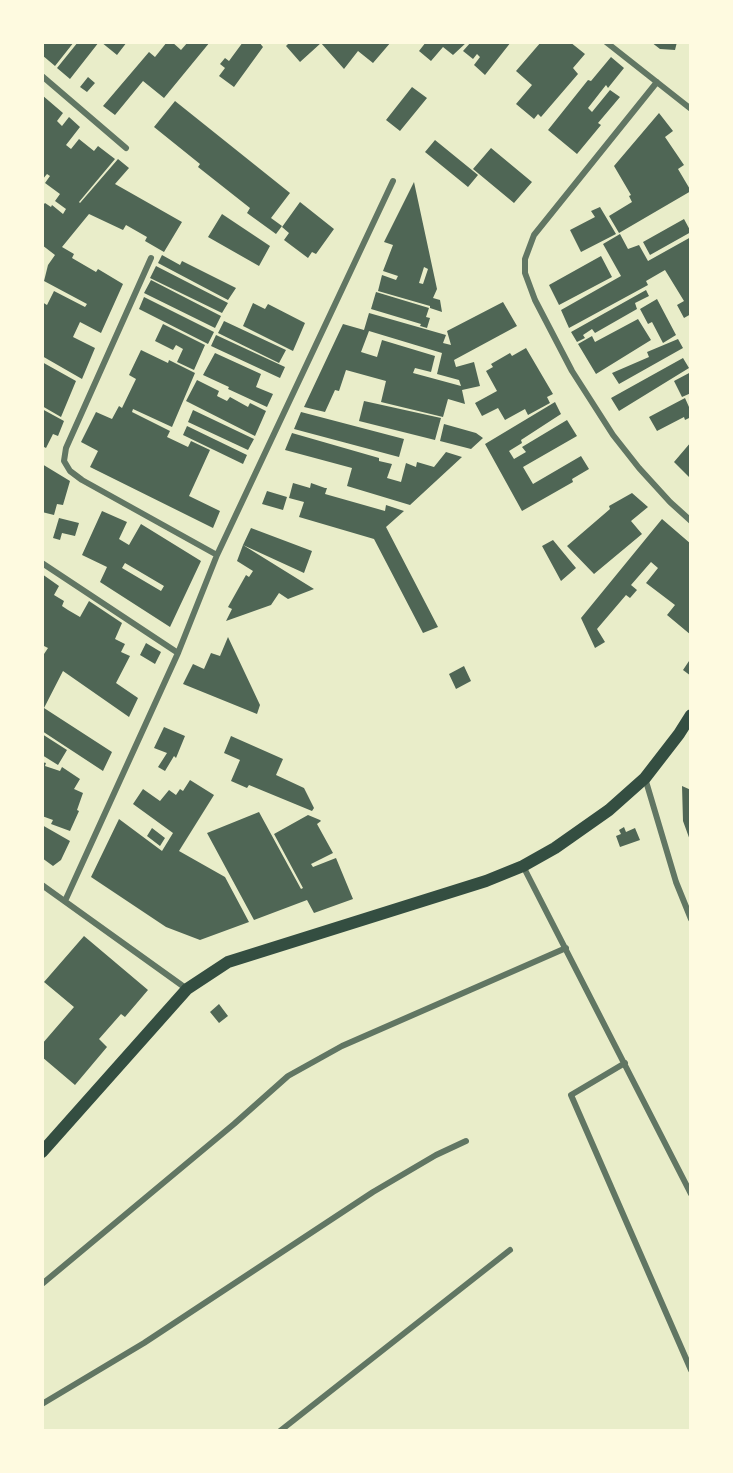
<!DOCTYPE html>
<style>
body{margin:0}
#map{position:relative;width:733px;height:1473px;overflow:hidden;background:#e9edc9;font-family:"Noto Sans",sans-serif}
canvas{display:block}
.frame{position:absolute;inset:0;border:44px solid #fefae0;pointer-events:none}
</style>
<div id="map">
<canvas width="733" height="1473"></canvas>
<div class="frame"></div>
</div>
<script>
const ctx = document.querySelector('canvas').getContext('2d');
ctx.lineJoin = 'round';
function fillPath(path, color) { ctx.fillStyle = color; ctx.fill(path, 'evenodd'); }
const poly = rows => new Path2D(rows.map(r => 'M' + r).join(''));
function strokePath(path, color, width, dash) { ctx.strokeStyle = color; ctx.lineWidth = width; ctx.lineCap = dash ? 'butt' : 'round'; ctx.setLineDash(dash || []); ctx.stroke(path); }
const building = poly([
 [42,42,74,42,55,66,42,55],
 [78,42,99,42,70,79,57,68],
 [101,42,127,42,117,55],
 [167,42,172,42,181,50,188,42,210,42,164,98,143,81,115,115,103,106,149,52,155,57],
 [243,42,259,42,263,47,234,87,219,76,225,68,220,64,225,58,229,61],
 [290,42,391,42,373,63,358,51,344,69,321,43,300,62,286,46],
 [426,42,467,42,453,55,443,47,431,61,419,51],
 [471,42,511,42,485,75,474,65,480,57,477,54,473,59,463,51],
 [541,42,570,42,585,54,573,68,578,74,541,117,538,114,534,119,516,104,532,85,516,71],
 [651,42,677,42,675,50,660,49],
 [611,57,624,68,608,88,606,85,588,108,592,112,610,90,620,97,598,123,601,125,577,154,548,130,588,80,591,81],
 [88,77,95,83,87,92,80,87],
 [412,87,427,98,400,131,386,120],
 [42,95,63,113,57,121,62,126,69,117,80,127,66,145,71,149,79,139,94,151,98,146,115,159,79,202,80,203,118,159,129,168,115,184,182,222,164,252,145,241,147,237,126,225,123,230,89,214,62,247,74,254,72,258,96,272,98,269,123,284,101,333,80,322,73,337,95,348,82,379,42,356,42,302,47,305,54,291,85,307,87,304,44,281,48,265,55,255,42,245,42,222,44,220,42,218,42,206,45,203,51,207,52,205,63,214,66,209,55,201,60,194,45,183,50,176,47,174,42,180],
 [175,101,290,193,271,218,282,226,276,234,247,213,250,208,198,167,200,164,154,127],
 [659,113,673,131,665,137,684,165,678,169,691,191,619,233,609,216,632,202,629,196,631,195,614,166],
 [435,140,478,175,468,187,425,152],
 [491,148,532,182,514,203,473,169],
 [414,182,437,289,433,298,440,300,442,312,430,308,430,306,378,291,382,275,396,280,398,276,383,271,393,245,384,242],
 [424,267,428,269,423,284,419,283],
 [300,202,334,229,316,254,312,252,308,258,284,240,289,233,282,227],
 [600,207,616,234,581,252,570,230,595,217,591,211],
 [222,214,270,246,259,266,208,237],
 [684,219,691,232,650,255,643,242],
 [620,234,628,249,639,245,648,261,691,237,691,314,684,318,677,305,684,301,665,270,646,281,648,285,569,328,561,310,621,276,603,244],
 [162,255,180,265,182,261,236,288,228,300,158,263],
 [601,256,612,277,559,305,549,285],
 [156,266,228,303,222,313,150,278],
 [151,280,221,316,215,328,144,293],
 [646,290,649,296,635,303,637,309,595,333,592,329,583,335,585,338,577,342,571,332],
 [376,292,429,308,426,317,430,318,427,328,420,326,421,324,371,309],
 [144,297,214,332,208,344,139,309],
 [657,299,676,335,663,343,652,322,648,324,640,309],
 [503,302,517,326,454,360,456,367,474,362,480,386,462,390,465,404,448,399,443,417,381,402,386,381,346,370,339,391,335,390,325,412,304,407,343,324,364,330,369,313,446,335,443,343,451,345,447,331],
 [369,331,442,353,437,374,459,380,461,386,413,373,415,368,431,372,435,356,382,340,377,357,361,352],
 [253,303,265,309,268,304,305,323,293,351,243,326],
 [638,319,651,340,596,374,578,344,592,336,595,342],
 [224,321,286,350,279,363,218,333],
 [163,324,205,345,194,370,177,362,183,349,176,345,173,350,155,341],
 [216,335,285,367,280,378,211,346],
 [678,339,683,348,619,384,612,373,649,357,647,352],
 [526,348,553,394,547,397,550,403,528,415,525,409,505,420,498,408,482,416,475,403,497,391,486,371,493,367,491,364,510,353,512,356],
 [141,350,168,363,169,360,195,373,172,427,133,409,132,412,170,431,167,437,188,447,191,441,210,450,189,496,220,511,213,528,90,467,98,451,81,442,96,412,112,419,119,406,122,408,136,379,129,375],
 [215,353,261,374,256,387,273,394,267,407,228,389,229,387,203,375],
 [683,358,689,368,619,411,611,398],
 [42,362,76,381,61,417,42,406],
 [691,372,691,393,682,397,674,381],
 [197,380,219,391,217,396,227,401,230,397,248,407,250,403,266,411,255,436,186,401],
 [685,398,689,407,691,406,691,417,685,420,684,417,657,431,649,417],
 [364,401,441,418,435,440,359,421],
 [555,402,561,414,521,440,522,443,509,451,514,459,526,452,522,447,567,420,577,436,523,467,533,484,581,456,589,469,572,479,573,482,522,511,485,444],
 [42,409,64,421,58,436,53,434,46,448,42,446],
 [193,410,254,439,248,450,188,422],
 [301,412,404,439,399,457,294,429],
 [444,424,476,433,483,438,471,449,440,441],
 [187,426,247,455,243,464,183,435],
 [292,433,379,458,379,461,392,464,387,478,401,482,406,463,416,467,417,462,434,467,446,452,462,457,410,505,347,486,352,468,285,450],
 [691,442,691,479,674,462],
 [42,464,70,481,63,505,57,504,54,515,42,512],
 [293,483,310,488,311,483,325,488,327,488,325,494,385,511,386,505,404,511,386,527,438,627,423,633,374,539,299,517,304,502,289,498],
 [267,491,287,497,283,510,262,504],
 [632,493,648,507,631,521,642,534,594,574,567,546,610,509,609,506],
 [102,511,127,522,119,539,129,545,141,524,201,561,170,627,100,582,107,567,82,555],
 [125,563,164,586,161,591,122,568],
 [59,518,79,523,75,536,62,533,60,540,53,538],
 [662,519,691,544,691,635,667,615,675,605,646,583,658,568,651,562,631,585,637,590,630,598,626,595,597,629,605,642,595,648,581,618],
 [251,528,312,551,304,573,243,545,314,589,288,599,279,593,271,605,226,621,232,609,228,607,246,575,249,577,253,571,237,561,243,545],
 [553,540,576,568,561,581,542,546],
 [42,574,59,586,54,595,64,601,62,606,68,610,80,617,89,601,122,623,115,639,125,644,121,652,130,656,116,683,138,698,129,717,63,671,44,708,112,752,103,771,42,731,42,657,48,648,42,645],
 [228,637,260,705,257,714,183,684,193,664,204,669,211,653,220,656],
 [146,643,161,652,155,664,140,655],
 [691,658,691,676,683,670],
 [464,666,471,681,456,689,449,674],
 [164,727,185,736,176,758,174,756,165,771,158,767,167,753,154,748],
 [42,734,67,750,58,765,42,755],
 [231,736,283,759,276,775,304,788,314,808,312,811,249,785,247,788,231,781,240,760,224,753],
 [42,762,46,763,45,766,60,771,62,767,80,779,74,789,83,793,77,810,79,811,70,831,51,824,53,820,42,816],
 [190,780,214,795,179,851,225,877,249,922,200,940,166,927,91,877,119,819,162,851,173,833,133,804,143,789,160,801,169,790,176,795,180,789,183,791],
 [682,786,691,790,691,843,683,821],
 [259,812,301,889,303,888,274,834,308,815,320,820,321,821,317,824,333,853,311,864,313,867,336,858,353,899,314,913,307,900,254,920,207,833],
 [42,825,70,841,61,860,53,866,42,858],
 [624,827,626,832,635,828,640,840,620,847,616,836,621,834,619,830],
 [152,828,165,838,160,846,147,836],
 [84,936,148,990,125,1017,121,1014,99,1039,107,1047,75,1085,42,1057,42,1044,74,1007,44,982],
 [219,1004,228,1016,219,1023,210,1012]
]);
const minor = poly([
 [606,42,691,109],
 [42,76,126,148],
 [657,82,534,235,525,259,525,273,535,300,572,371,613,435,639,468,670,502,691,521],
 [151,258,66,448,64,461,70,471,82,480,217,555],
 [42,563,178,653],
 [645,778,676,882,691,919],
 [523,866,691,1194],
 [42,885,187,989],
 [65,901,178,653,217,555,393,181],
 [625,1063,571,1095,691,1370],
 [42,1284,234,1124,288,1076,342,1046,566,948],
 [42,1404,144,1343,373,1192,436,1155,466,1141],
 [280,1431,510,1250]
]);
const secondary = poly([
 [42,1152,187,989,228,962,486,881,523,866,555,848,609,810,645,778,679,734,691,715]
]);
fillPath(building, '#4f6655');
strokePath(minor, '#617663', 6);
strokePath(secondary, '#344e41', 12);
</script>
